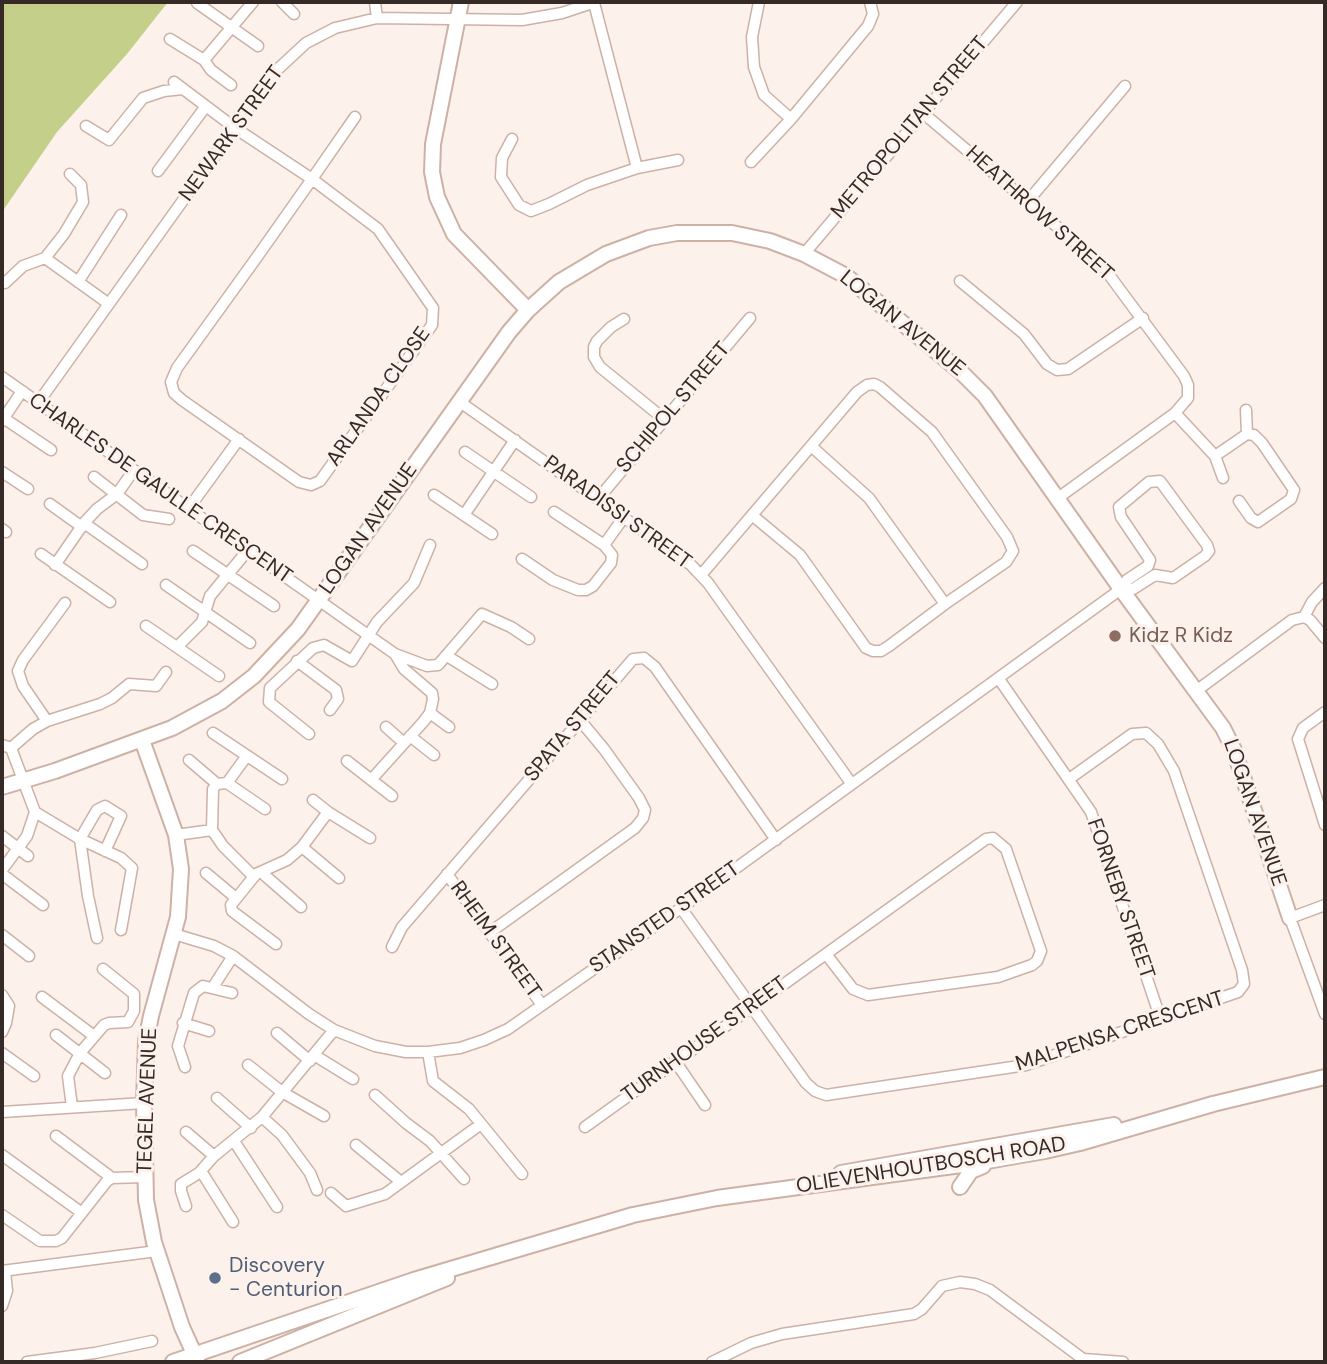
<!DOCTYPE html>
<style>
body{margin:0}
#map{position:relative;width:1327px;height:1364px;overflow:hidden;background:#fdf1ec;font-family:"DM Sans",sans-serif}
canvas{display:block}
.frame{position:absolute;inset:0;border:4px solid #362a26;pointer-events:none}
</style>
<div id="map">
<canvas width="1327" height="1364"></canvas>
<div class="frame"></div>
</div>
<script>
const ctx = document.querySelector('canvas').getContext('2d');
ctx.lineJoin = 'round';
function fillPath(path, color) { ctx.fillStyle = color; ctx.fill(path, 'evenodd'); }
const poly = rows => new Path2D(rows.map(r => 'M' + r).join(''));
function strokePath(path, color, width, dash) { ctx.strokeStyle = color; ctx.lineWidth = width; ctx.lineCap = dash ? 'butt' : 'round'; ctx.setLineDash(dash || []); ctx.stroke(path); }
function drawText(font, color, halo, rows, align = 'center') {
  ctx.font = font + ' "DM Sans",sans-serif'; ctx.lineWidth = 6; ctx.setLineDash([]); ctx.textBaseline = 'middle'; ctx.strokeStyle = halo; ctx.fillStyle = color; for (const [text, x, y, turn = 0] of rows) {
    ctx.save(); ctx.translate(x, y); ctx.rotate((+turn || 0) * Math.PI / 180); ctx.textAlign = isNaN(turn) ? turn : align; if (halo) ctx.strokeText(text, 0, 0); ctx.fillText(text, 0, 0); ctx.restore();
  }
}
const green = poly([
 [2,2,168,2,127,54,57,132,2,212]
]);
const street = poly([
 [282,2,294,14],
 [375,2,377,18],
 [759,2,752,37,754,67,764,95,791,119],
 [197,3,258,46],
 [594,3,637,168],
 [170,39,204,60,211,70,231,85],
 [204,60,253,2],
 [174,82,235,128,312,179,378,229,433,308,432,325,320,481,311,485,299,482,182,400,174,393,171,382,177,368,257,257,312,179,355,117],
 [923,113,1101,264,1184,376,1188,385,1188,398,1175,413,1058,498],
 [86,126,109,140,143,98,164,91,183,89],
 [512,139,502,158,501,177,519,205,531,211,549,204,587,185,637,168,678,160],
 [751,162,791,119,868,26,873,14,870,2],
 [158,171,206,106],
 [1028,201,1125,86],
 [804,254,1017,2],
 [45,258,64,234,83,202,81,185,70,174],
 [45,258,109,304],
 [960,281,1024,334,1047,364,1057,370,1068,369,1143,318],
 [78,282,121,215],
 [5,283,23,266,45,258],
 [624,319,611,327,597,341,594,347,594,357,600,367,664,419],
 [2,377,395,654,427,666,438,665,482,614,511,627,529,639],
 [460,402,691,565,708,583,851,783],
 [38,403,264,87,278,69,306,43,335,28,377,18,522,20,562,13,595,2],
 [1246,410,1247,434],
 [1175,413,1215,456,1223,478],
 [2,417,51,450],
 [2,421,22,391],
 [811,446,869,498,945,604],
 [465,452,531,497],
 [1215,456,1247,434,1254,435,1262,443,1294,490,1291,499,1258,522,1251,518,1239,501],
 [2,472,28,489],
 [94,477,143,515,169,519],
 [434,495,492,534],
 [598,499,750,318],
 [50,504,82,527],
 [189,508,239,439],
 [554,512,604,545],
 [464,515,515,440],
 [84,523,142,564],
 [2,529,6,532],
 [193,551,274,606],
 [41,554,110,602],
 [522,559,553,580,578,590,586,590,593,586,611,563,612,555,604,545,624,517],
 [55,565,84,523,97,509,117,494,134,470],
 [701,575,857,392,867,385,874,384,880,387,932,432,1007,537,1013,551,1006,562,945,604,889,646,881,651,873,651,866,648,800,555,752,515],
 [166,585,250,643],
 [65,603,23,660,18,671,23,686,47,721,100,704,112,698,129,684,156,686,166,672],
 [1304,617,1312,602,1325,588],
 [146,626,219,676],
 [177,647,202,622,210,596,248,550],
 [447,656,492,684],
 [297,661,336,690,338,699,330,710],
 [999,679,1091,812,1161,1020],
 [1196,691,1292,620,1304,617,1310,620,1325,638],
 [1325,712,1303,728,1298,739,1325,825],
 [430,713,449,727],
 [386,727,404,743],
 [213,733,282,779],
 [309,734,269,702,270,688,313,648,324,645,352,661,377,622,414,583,430,545],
 [410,736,434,755],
 [2,745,11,748,35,812,27,836,2,870],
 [11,748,33,729,47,721],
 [189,760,217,784],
 [347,761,392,796],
 [371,780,424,721,430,713,433,699,432,693,404,669,395,654],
 [227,783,246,757],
 [313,800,328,812,370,838],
 [35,812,80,839,121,858,132,868,121,930],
 [176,835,212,830],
 [2,836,28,856],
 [302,847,339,878],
 [261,872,301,907],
 [206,873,236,898],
 [2,874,43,905],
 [447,874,542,1005],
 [254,877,223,846,212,830,213,789,217,784,227,783,265,809],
 [681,908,806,1083,815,1091,826,1095,1026,1065,1238,992,1244,984,1242,970,1174,771,1158,744,1146,733,1132,734,1069,779],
 [489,933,635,828,643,818,645,810,639,798,604,749,579,719],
 [174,934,214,946,233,956,309,1014,334,1030,375,1046,406,1052,428,1052,460,1048,484,1040,508,1029,681,908,1121,589,1127,580,1148,566,1150,560,1121,517,1119,507,1149,482,1160,481,1207,545,1209,551,1205,556,1173,578,1155,575,1133,589,1121,589],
 [2,935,29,956],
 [97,938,88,896,80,839,97,810,105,806,121,816,105,851],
 [276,944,232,911,231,905,256,874,287,860,302,847,328,812],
 [392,947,402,927,633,659,644,658,655,667,776,840],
 [213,987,233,956],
 [2,995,9,1006,6,1023,2,1032],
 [42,997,94,1036],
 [1325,1014,1290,918,1325,905],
 [183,1023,209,1031],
 [277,1033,310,1061],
 [56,1035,105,1073],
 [428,1052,433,1081,469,1109,522,1174],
 [2,1053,34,1076],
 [314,1055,353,1079],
 [675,1061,705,1105],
 [248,1065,282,1092,324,1116],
 [185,1067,178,1046,194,993,203,986,232,993],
 [375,1095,406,1123,430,1141,464,1179],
 [217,1098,251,1128],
 [72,1107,68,1076,80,1053,104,1025,109,1023,128,1022,134,1011,134,994,103,969],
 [2,1112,144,1103],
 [262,1117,282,1135,310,1173,317,1190],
 [585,1127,986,839,993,838,1006,849,1041,951,1037,961,1032,965,998,977,868,995,853,989,826,954],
 [186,1132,214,1156],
 [56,1136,112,1178],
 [234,1141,277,1207],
 [356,1145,401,1182],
 [2,1155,82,1213],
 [201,1171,233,1222],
 [331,1193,346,1206,385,1194,481,1124],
 [186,1206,181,1191,181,1184,199,1173,214,1156,262,1117,334,1030],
 [2,1215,40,1241,56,1241,62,1238,107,1181,112,1178,145,1177],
 [2,1271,157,1251],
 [2,1306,7,1291,5,1271],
 [27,1362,95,1353,152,1341],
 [712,1362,751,1343,782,1334,914,1314,922,1309,942,1286,960,1282,975,1284,990,1290,1083,1359,1123,1362]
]);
const secondary = poly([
 [461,2,433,144,432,172,437,197,454,234,528,310],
 [142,740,176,835,181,869,178,917,151,1016,146,1041,144,1103,146,1200,154,1242,182,1327,197,1360],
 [2,787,55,771,172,728,222,701,254,676,298,629,509,332,528,310,559,282,606,254,649,238,677,233,732,233,770,241,804,254,846,276,960,371,985,396,1121,589,1223,728,1234,750,1290,918],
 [841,1173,1114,1125],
 [960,1187,971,1171,983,1166],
 [173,1362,414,1280,633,1215,717,1198,976,1163,1045,1151,1080,1143,1213,1104,1325,1077],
 [240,1362,447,1278]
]);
const markers = [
 [1115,636,7,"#8d6e63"],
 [215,1278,7,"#5c6f8a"]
];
const streetNames = [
 ["METROPOLITAN STREET",910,128,-50],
 ["NEWARK STREET",232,134,-54],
 ["HEATHROW STREET",1039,214,42],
 ["LOGAN AVENUE",902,324,39],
 ["ARLANDA CLOSE",379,397,-55],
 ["SCHIPOL STREET",674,408,-50],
 ["CHARLES DE GAULLE CRESCENT",160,489,35],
 ["PARADISSI STREET",617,513,36],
 ["LOGAN AVENUE",369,529,-55],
 ["SPATA STREET",573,727,-50],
 ["LOGAN AVENUE",1254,813,71],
 ["FORNEBY STREET",1120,899,71],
 ["STANSTED STREET",665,918,-35],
 ["RHEIM STREET",495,940,54],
 ["MALPENSA CRESCENT",1120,1032,-18],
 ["TURNHOUSE STREET",705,1040,-36],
 ["TEGEL AVENUE",148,1101,-88],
 ["OLIEVENHOUTBOSCH ROAD",931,1166,-9]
];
const educationNames = [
 ["Kidz R Kidz",1129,636]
];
const serviceNames = [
 ["Discovery",229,1266],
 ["- Centurion",229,1290]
];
fillPath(green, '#c4d08a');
strokePath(street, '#cdb1a5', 13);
strokePath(secondary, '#cdb1a5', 18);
strokePath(street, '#fff', 10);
strokePath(secondary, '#fff', 14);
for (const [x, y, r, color] of markers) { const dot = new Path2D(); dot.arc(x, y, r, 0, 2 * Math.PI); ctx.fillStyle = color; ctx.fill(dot); strokePath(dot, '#fdf1ec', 2.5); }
drawText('21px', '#362a26', '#fdf1ec', streetNames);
drawText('21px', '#785e54', '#fdf1ec', educationNames, 'left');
drawText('21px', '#4e5e75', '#fdf1ec', serviceNames, 'left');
</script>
